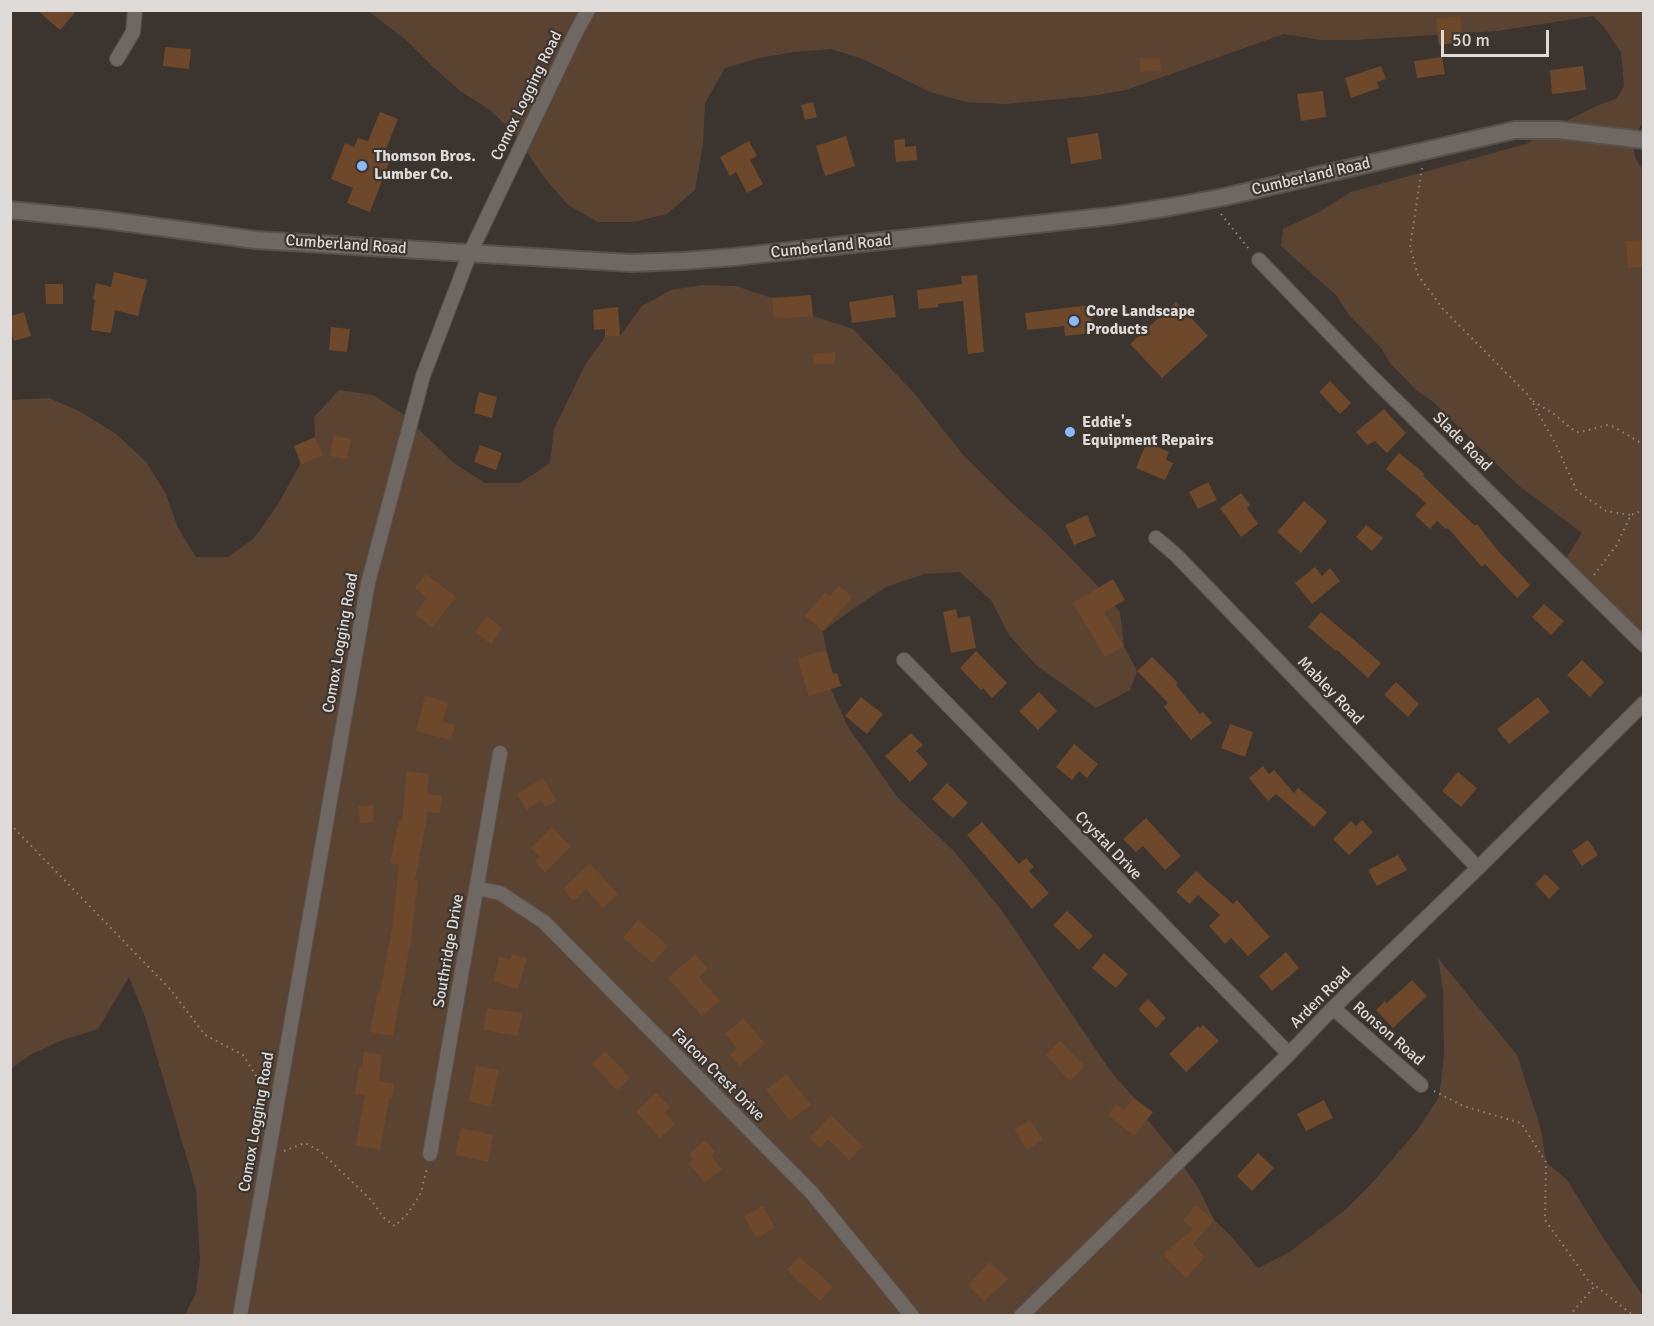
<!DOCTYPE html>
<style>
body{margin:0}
#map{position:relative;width:1654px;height:1326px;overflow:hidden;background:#3b342f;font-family:Signika,sans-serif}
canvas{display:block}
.frame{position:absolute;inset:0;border:12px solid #dedad7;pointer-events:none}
.scale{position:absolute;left:1441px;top:30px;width:108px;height:27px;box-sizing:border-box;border:3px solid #dedad7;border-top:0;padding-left:8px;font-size:18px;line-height:21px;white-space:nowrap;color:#dedad7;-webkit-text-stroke:4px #3b342f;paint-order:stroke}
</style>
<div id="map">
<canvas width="1654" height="1326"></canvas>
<div class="frame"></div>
<div class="scale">50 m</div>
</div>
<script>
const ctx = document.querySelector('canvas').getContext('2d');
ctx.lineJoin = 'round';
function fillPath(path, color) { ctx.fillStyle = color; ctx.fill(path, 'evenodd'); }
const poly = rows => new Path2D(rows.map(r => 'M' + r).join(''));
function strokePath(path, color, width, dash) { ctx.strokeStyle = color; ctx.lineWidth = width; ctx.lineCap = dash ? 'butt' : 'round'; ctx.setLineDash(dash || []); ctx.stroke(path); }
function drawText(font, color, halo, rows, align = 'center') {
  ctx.font = font + ' Signika,sans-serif'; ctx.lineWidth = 4.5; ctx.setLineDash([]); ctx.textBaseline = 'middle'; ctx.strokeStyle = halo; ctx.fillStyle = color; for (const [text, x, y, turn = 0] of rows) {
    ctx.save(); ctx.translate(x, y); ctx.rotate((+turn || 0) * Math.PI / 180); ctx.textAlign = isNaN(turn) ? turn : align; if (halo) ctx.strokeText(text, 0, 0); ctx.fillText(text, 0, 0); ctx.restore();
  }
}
const green = poly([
 [368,11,1643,11,1643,122,1632,139,1635,157,1644,173,1643,645,1562,564,1582,533,1519,486,1432,401,1416,390,1390,363,1382,349,1349,315,1337,296,1281,246,1283,229,1319,212,1351,192,1526,144,1572,118,1599,105,1616,99,1624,86,1621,52,1603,26,1593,16,1497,31,1355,40,1320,40,1284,34,1126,90,1092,96,1006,104,966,102,930,92,863,59,831,49,794,52,759,58,725,68,705,103,703,144,695,190,667,214,633,222,598,222,568,205,543,176,514,133,490,110,460,91,431,65,405,39],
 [702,285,736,286,772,298,813,316,853,329,914,393,965,457,1019,510,1046,533,1094,582,1120,612,1124,646,1137,671,1130,690,1096,708,1036,665,1009,635,991,600,960,572,924,574,886,587,853,609,823,631,826,650,830,663,829,685,848,727,898,798,955,852,1003,912,1109,1069,1134,1098,1147,1119,1174,1152,1199,1189,1214,1220,1230,1235,1258,1268,1288,1253,1345,1210,1373,1182,1418,1129,1439,1097,1444,1056,1443,991,1438,958,1517,1055,1541,1129,1546,1162,1567,1180,1604,1239,1643,1296,1643,1315,185,1315,196,1293,200,1259,196,1189,145,1017,129,977,98,1029,60,1041,28,1056,11,1069,10,400,49,398,79,411,115,433,146,462,165,492,178,528,196,557,228,557,254,538,277,506,315,437,314,417,339,390,373,395,403,414,454,463,485,483,520,483,550,463,554,429,585,365,605,337,620,336,642,306,671,290]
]);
const building = poly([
 [37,10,77,10,60,30],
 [1460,16,1463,42,1439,45,1436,19],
 [165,47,191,49,189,69,163,66],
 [1442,57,1445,74,1417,78,1414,61],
 [1140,58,1160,58,1161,71,1140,72],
 [1381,66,1386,79,1377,82,1379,88,1351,98,1345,78],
 [1583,66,1586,90,1552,94,1550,70],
 [1323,91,1326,117,1301,121,1297,94],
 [813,102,817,117,805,120,801,105],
 [380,112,398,119,386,149,393,152,370,212,347,203,353,188,331,179,345,143,354,147,358,138,368,141],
 [1098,133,1102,159,1071,164,1067,138],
 [846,136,855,166,825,176,816,146],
 [905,139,905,147,916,146,917,160,896,162,894,140],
 [749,141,757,156,750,160,763,184,747,193,736,172,730,176,720,157],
 [1644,240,1644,267,1628,268,1626,241],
 [114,272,147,280,138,316,115,310,111,333,91,330,95,300,93,299,96,283,111,287],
 [977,275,984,352,968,354,963,301,938,304,938,307,919,309,917,290,962,284,961,276],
 [45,284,63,284,63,304,46,304],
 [811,295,813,316,774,319,772,298],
 [893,295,896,317,852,323,849,302],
 [1176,302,1208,336,1162,378,1130,344],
 [1090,305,1093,333,1065,336,1064,326,1027,330,1025,313],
 [618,307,620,336,605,337,605,329,594,330,593,310],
 [24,312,31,336,14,341,10,327,10,316],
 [331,327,350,329,347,352,329,350],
 [835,352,835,363,814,365,813,354],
 [1330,381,1351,403,1340,414,1319,392],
 [479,392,497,397,492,418,474,413],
 [1384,409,1406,433,1387,453,1375,441,1367,445,1356,432],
 [334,435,351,439,347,459,330,456],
 [315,437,323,455,301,464,294,446],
 [1147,442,1169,452,1166,460,1173,463,1165,480,1136,468],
 [480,445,502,453,496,470,474,462],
 [1399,453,1425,474,1423,476,1475,526,1477,524,1499,552,1530,585,1517,598,1485,564,1482,567,1448,528,1446,529,1437,521,1430,529,1415,515,1426,503,1386,469],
 [1208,482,1217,500,1198,509,1189,492],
 [1241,493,1250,505,1247,508,1258,524,1241,537,1220,508],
 [1304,501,1327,521,1301,553,1277,532],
 [1087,515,1096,536,1074,545,1065,525],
 [1366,525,1383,538,1372,551,1356,537],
 [1315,567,1322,576,1330,568,1340,581,1312,604,1295,583],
 [426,574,456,597,432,628,415,614,427,598,415,588],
 [1113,579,1125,600,1104,612,1124,646,1105,657,1073,603],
 [839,586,852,597,823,631,805,616,825,592,830,596],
 [1544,604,1564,621,1551,635,1532,617],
 [956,609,958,618,970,616,976,648,951,653,943,612],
 [1321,612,1381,663,1368,678,1337,650,1336,651,1308,627],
 [487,616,502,628,491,644,475,632],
 [826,650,833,674,837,673,841,686,809,696,797,658],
 [976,651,1007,683,992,698,983,688,981,690,960,668],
 [1152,657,1178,683,1176,685,1200,714,1203,712,1212,723,1191,740,1164,707,1168,703,1137,671],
 [1582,660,1604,682,1590,697,1567,675],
 [1396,682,1419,704,1408,717,1384,695],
 [1039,692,1057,711,1038,730,1019,711],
 [425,696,448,702,443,722,455,725,451,740,416,731],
 [861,697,883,714,867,734,845,716],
 [1538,697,1550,712,1509,744,1497,729],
 [1230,724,1253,732,1245,757,1221,748],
 [911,733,923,745,916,751,928,764,910,782,885,756],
 [1074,744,1098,764,1087,778,1079,771,1072,780,1056,767],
 [1263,766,1269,774,1274,770,1294,793,1298,788,1327,812,1314,827,1276,794,1268,801,1249,778],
 [407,771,429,774,427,794,442,796,440,813,428,812,415,880,418,880,411,940,393,1036,370,1032,378,992,380,993,392,929,399,865,390,863,399,821,402,821],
 [1458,772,1477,788,1461,807,1442,791],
 [543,778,556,800,545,807,541,800,527,810,517,794],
 [947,783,968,803,953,818,932,799],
 [373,805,374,822,360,823,358,806],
 [1146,818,1181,856,1165,870,1143,846,1136,852,1123,839],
 [1362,820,1373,832,1349,855,1333,839,1351,821,1356,826],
 [982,822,1019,864,1026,858,1034,867,1029,871,1049,893,1032,909,967,835],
 [552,827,571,847,545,872,535,861,540,857,531,848],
 [1588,840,1598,855,1582,866,1572,851],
 [1398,855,1407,870,1377,886,1368,870],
 [590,863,618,894,603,908,586,889,574,901,563,889],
 [1196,871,1233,904,1237,900,1270,937,1248,956,1231,938,1225,944,1209,926,1220,915,1198,895,1190,904,1176,892],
 [1545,874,1560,888,1549,899,1535,884],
 [1067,911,1093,936,1079,950,1053,925],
 [638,920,668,946,653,963,623,938],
 [1286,952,1299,968,1272,991,1259,976],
 [1104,953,1128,974,1116,988,1092,968],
 [512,954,527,958,518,989,493,982,500,956,510,960],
 [695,954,708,969,699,977,720,1001,702,1016,668,978],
 [1412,980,1427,996,1393,1028,1376,1010,1385,1001,1387,1003],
 [1148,999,1166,1018,1156,1028,1138,1009],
 [487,1008,522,1013,518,1036,483,1030],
 [743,1018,765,1044,739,1066,730,1055,737,1048,725,1034],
 [1203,1025,1219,1041,1186,1072,1169,1054,1198,1026,1200,1028],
 [1060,1041,1084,1066,1070,1081,1046,1055],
 [605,1051,630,1078,617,1090,592,1064],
 [364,1052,382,1055,379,1081,394,1084,392,1099,389,1099,380,1150,356,1145,365,1095,355,1094,359,1068,362,1068],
 [476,1066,499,1070,491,1106,469,1102],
 [786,1074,811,1105,790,1121,766,1090],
 [656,1093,670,1107,665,1112,675,1124,660,1138,636,1112],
 [1134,1098,1153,1112,1134,1136,1108,1115,1116,1104,1124,1110],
 [1324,1100,1333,1118,1306,1131,1297,1114],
 [831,1115,863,1146,849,1160,828,1139,820,1148,809,1138],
 [1030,1120,1043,1140,1027,1150,1014,1130],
 [461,1128,493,1135,488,1162,455,1155],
 [705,1140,715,1152,711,1156,722,1169,705,1183,689,1163,694,1159,689,1154],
 [1258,1153,1274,1168,1252,1191,1237,1176],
 [1196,1205,1214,1220,1193,1244,1205,1257,1186,1278,1163,1254,1193,1229,1183,1220],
 [763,1206,775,1228,756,1238,744,1216],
 [799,1256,833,1287,820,1301,787,1270],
 [990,1262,1008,1279,984,1301,968,1285]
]);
const path = poly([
 [1422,168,1410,247,1418,275,1443,309,1529,396,1556,445,1577,491,1606,511,1631,515],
 [1221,214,1249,249],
 [1533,401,1554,414,1572,429,1577,432,1585,431,1607,425,1614,427,1644,445],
 [1594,575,1616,546,1631,515,1644,510],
 [10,824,170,989,205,1035,243,1055,265,1090],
 [1434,1091,1463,1106,1521,1123,1546,1162,1545,1220,1588,1280,1634,1316],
 [284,1151,305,1143,320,1151,372,1201,383,1217,395,1226,408,1213,421,1193,427,1168],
 [1569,1316,1595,1286]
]);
const minor = poly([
 [117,59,133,32,135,10],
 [1259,260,1373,378,1644,645],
 [1156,538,1176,555,1478,868],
 [904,660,1289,1054],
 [476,888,500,893,544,922,812,1193,912,1316],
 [1333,1008,1421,1085],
 [430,1154,500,753],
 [240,1316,368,583,423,376,470,253,575,34,588,10],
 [1021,1316,1289,1054,1333,1008,1478,868,1644,703]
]);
const tertiary = poly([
 [10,210,99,219,256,240,631,263,682,261,734,257,1111,216,1170,207,1224,197,1515,130,1559,130,1644,140]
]);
const markers = [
 [362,166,6,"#8abafc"],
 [1074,321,6,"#8abafc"],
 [1070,432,6,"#8abafc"]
];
const streetNames = [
 ["Comox Logging Road",527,96,-64],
 ["Cumberland Road",1311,177,-13],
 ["Cumberland Road",346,245,4],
 ["Cumberland Road",831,247,-6],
 ["Slade Road",1462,442,45],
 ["Comox Logging Road",341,643,-80],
 ["Mabley Road",1330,691,46],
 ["Crystal Drive",1108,846,46],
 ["Southridge Drive",449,951,-80],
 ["Arden Road",1321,998,-45],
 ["Ronson Road",1388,1034,41],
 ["Falcon Crest Drive",718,1075,45],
 ["Comox Logging Road",257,1122,-80]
];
const poiNames = [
 ["Thomson Bros.",374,157],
 ["Lumber Co.",374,175],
 ["Core Landscape",1086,312],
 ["Products",1086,330],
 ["Eddie's",1082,423],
 ["Equipment Repairs",1082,441]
];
fillPath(green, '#5b4332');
fillPath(building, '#6e482a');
strokePath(minor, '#57514d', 16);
strokePath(tertiary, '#57514d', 20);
strokePath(path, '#8d8783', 2, [1.5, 4.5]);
strokePath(minor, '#6f6862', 14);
strokePath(tertiary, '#6f6862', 16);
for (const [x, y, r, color] of markers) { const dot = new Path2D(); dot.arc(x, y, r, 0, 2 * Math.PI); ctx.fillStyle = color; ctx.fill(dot); strokePath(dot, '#3b342f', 2); }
drawText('16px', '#dedad7', '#3b342f', streetNames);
drawText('bold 16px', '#dedad7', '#3b342f', poiNames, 'left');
</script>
